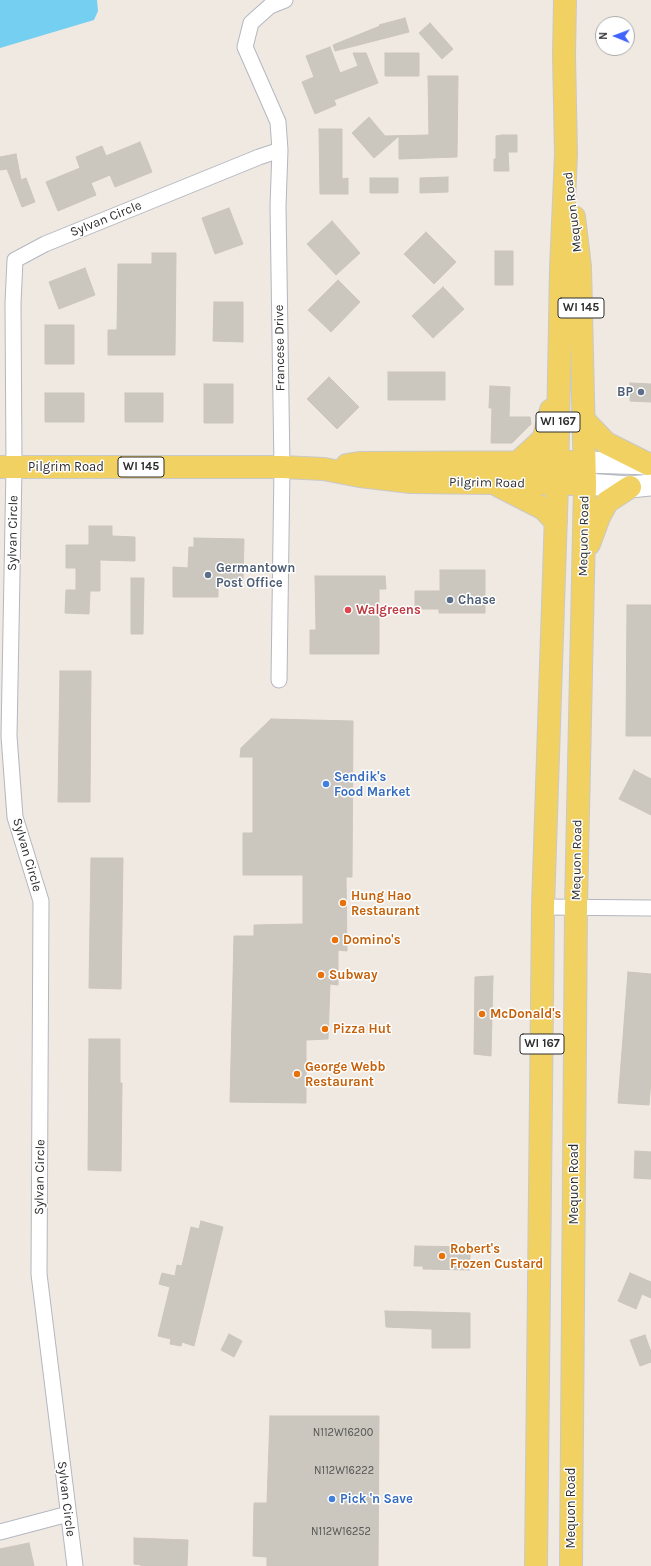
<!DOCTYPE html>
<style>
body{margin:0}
#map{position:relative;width:651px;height:1566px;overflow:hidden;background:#efe9e1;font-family:Karla,sans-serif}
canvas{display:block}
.north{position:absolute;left:595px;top:16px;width:40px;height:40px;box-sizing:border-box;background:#fff;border:1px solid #ababab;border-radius:50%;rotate:271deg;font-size:11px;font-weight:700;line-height:16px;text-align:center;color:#2e2e2e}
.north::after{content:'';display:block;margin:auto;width:14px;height:18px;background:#4264fb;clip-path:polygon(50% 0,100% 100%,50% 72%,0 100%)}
</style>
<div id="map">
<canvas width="651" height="1566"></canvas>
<div class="north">N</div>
</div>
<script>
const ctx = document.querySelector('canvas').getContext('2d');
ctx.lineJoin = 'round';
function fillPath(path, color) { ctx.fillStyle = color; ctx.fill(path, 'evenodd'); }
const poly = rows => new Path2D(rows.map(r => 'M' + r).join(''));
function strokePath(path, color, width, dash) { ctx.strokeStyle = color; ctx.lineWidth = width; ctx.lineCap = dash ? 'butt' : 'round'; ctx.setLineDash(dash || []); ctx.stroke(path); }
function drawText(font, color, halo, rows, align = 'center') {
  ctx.font = font + ' Karla,sans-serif'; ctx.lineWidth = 3; ctx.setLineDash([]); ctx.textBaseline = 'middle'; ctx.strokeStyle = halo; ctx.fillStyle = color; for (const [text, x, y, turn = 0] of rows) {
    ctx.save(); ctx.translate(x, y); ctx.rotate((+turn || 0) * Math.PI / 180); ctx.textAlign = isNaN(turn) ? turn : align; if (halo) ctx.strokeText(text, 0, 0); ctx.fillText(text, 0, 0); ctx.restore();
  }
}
const water = poly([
 [0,0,97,0,98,11,94,20,0,48]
]);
const building = poly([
 [405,18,409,32,335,51,333,45,380,26,379,25,405,18],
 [430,23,453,49,442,59,419,33,430,23],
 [330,47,340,73,358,66,353,53,366,53,378,83,334,100,336,105,315,114,302,82,314,77,306,56,330,47],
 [385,53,419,53,419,76,385,76,385,53],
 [428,76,458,76,457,157,399,159,399,136,374,158,352,133,369,117,385,136,429,135,428,76],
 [319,129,342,129,342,179,348,178,348,194,320,194,319,129],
 [502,135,517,135,517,152,508,152,509,171,494,171,494,159,496,159,496,136,502,135],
 [140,142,152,172,115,187,110,175,91,183,96,195,58,211,46,182,80,168,76,157,102,146,106,156,140,142],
 [16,154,21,180,26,178,35,202,22,207,7,169,0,170,0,157,16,154],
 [448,177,448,192,420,193,420,178,448,177],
 [370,178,398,178,398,193,370,193,370,178],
 [229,208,243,244,215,254,202,218,229,208],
 [332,221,360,253,336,275,307,244,332,221],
 [426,232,456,262,434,284,404,254,426,232],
 [495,251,513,251,513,285,495,285,495,251],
 [152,253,176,253,175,355,108,355,108,330,117,330,118,264,152,264,152,253],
 [85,268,95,295,59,309,49,282,85,268],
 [338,280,360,302,331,332,308,310,338,280],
 [443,287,464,309,433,338,412,316,443,287],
 [214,302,243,302,243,342,213,341,214,302],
 [45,325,74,325,74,364,45,364,45,325],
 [388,372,445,372,445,400,388,400,388,372],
 [329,377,359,407,337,429,307,399,329,377],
 [630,383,651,384,651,402,630,401,630,383],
 [204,384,233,384,233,423,204,423,204,384],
 [490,386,510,387,509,417,530,417,531,424,512,443,491,443,492,408,489,408,490,386],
 [45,393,84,393,84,422,45,422,45,393],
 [125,393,163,393,163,422,125,422,125,393],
 [89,526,112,526,112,536,135,537,135,561,100,560,100,591,90,591,89,614,65,613,66,590,76,590,76,568,66,568,66,545,89,545,89,526],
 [194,538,244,539,243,582,218,582,218,597,173,597,173,567,188,568,189,547,194,547,194,538],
 [440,570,485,570,485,613,439,613,439,609,415,609,415,591,440,591,440,570],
 [315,576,385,576,386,589,379,589,379,654,310,654,310,630,316,630,315,576],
 [131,578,144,578,143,634,131,634,131,578],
 [627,605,651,605,651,736,626,736,627,605],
 [60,671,91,671,90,802,58,802,60,671],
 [271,719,353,721,352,877,346,877,347,951,338,950,338,985,330,984,328,1039,306,1040,306,1103,230,1102,234,936,254,936,254,925,303,924,303,875,243,875,243,833,253,833,253,757,240,757,241,748,271,719],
 [634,770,651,779,651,815,619,799,634,770],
 [91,858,123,858,121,989,89,988,91,858],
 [628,972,651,974,651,1080,649,1105,618,1103,628,972],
 [493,976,491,1056,474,1054,475,977,493,976],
 [89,1039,120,1039,120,1083,122,1083,121,1171,88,1170,89,1039],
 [635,1151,651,1152,651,1179,634,1178,635,1151],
 [201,1221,223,1227,194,1346,182,1342,181,1346,170,1344,171,1339,158,1336,170,1287,159,1284,162,1273,175,1276,177,1265,182,1266,191,1227,199,1229,201,1221],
 [415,1246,470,1247,470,1270,423,1269,423,1266,414,1266,415,1246],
 [630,1273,651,1282,651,1298,642,1294,636,1309,618,1301,630,1273],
 [385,1311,470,1313,470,1348,432,1348,432,1329,386,1327,385,1311],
 [229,1334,242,1341,234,1357,221,1350,229,1334],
 [645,1335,651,1352,651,1362,640,1366,630,1340,645,1335],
 [270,1416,379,1416,378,1566,267,1566,267,1557,253,1556,254,1503,267,1503,270,1416],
 [134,1538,188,1540,187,1566,141,1566,141,1565,134,1564,134,1538],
 [29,1543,34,1566,0,1566,0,1549,29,1543]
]);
const street = poly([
 [279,680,282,467,278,206,280,150,278,122,245,47,251,23,270,6,285,0],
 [543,907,651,908],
 [0,1532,68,1514],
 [75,1566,39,1274,41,901,15,817,9,736,14,467,13,303,15,260,45,244,259,157,280,150]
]);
const secondary = poly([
 [585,462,650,464],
 [585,484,630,487,651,485]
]);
const primary = poly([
 [584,420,606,443,648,464],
 [518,462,541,441,544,437,551,410],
 [347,465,359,463,572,462],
 [0,467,282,467,324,469,360,476,411,482,572,484],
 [499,486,544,509,556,522],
 [589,544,599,517,607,502,630,487],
 [536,1566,543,907,557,484,561,269,566,154,564,55,565,0],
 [571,1566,576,907,585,484,580,267,574,217]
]);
const markers = [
 [641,392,4,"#5c6f8a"],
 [208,575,4,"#5c6f8a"],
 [450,600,4,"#5c6f8a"],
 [348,610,4,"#e0444e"],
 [326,784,4,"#3f7fe0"],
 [343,903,4,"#e8710a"],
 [335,940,4,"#e8710a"],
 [321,975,4,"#e8710a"],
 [482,1014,4,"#e8710a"],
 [325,1029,4,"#e8710a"],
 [297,1074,4,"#e8710a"],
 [442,1256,4,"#e8710a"],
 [332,1499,4,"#3f7fe0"]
];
const numberNames = [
 ["N112W16200",343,1433],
 ["N112W16222",344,1471],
 ["N112W16252",341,1532]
];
const shields = [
 [581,308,46],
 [558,422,44],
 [141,467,46],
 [542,1044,44]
];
const shieldNames = [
 ["WI 145",581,308],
 ["WI 167",558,422],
 ["WI 145",141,467],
 ["WI 167",542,1044]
];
const streetNames = [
 ["Mequon Road",573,212,-97],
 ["Sylvan Circle",106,219,-22],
 ["Francese Drive",280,348,-91],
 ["Pilgrim Road",66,467],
 ["Pilgrim Road",487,483,1],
 ["Sylvan Circle",13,533,-89],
 ["Mequon Road",584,536,-89],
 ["Sylvan Circle",27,855,74],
 ["Mequon Road",577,860,-89],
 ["Sylvan Circle",40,1177,-89],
 ["Mequon Road",574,1184,-90],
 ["Sylvan Circle",66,1499,83],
 ["Mequon Road",571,1508,-90]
];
const serviceNames = [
 ["BP",633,392,"right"],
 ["Germantown",216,568],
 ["Post Office",216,583],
 ["Chase",458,600]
];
const healthNames = [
 ["Walgreens",356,610]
];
const shopNames = [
 ["Sendik's",334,777],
 ["Food Market",334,792],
 ["Pick 'n Save",340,1499]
];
const foodNames = [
 ["Hung Hao",351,896],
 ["Restaurant",351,911],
 ["Domino's",343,940],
 ["Subway",329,975],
 ["McDonald's",490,1014],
 ["Pizza Hut",333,1029],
 ["George Webb",305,1067],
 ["Restaurant",305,1082],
 ["Robert's",450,1249],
 ["Frozen Custard",450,1264]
];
fillPath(water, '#75cff0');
fillPath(building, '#cbc7bf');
strokePath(building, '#cbc5ba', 1);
strokePath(street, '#b4b7c1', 17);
strokePath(secondary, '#b4b7c1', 23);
strokePath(primary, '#c9c9c9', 24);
strokePath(street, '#fff', 15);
strokePath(secondary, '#fff', 21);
strokePath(primary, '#f2d163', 22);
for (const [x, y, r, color] of markers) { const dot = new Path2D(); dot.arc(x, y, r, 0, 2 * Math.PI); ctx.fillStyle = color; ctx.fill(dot); strokePath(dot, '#fff', 1.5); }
drawText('11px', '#555452', null, numberNames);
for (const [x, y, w] of shields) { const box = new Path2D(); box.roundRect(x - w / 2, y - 10, w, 20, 3); ctx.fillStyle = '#fff'; ctx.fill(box); strokePath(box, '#2e2e2e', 1); }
drawText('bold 12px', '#2e2e2e', null, shieldNames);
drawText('13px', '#2e2e2e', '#fff', streetNames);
drawText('bold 13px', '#4e5e75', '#fff', serviceNames, 'left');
drawText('bold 13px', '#be3a42', '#fff', healthNames, 'left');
drawText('bold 13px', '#366cbe', '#fff', shopNames, 'left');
drawText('bold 13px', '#c56008', '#fff', foodNames, 'left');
</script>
